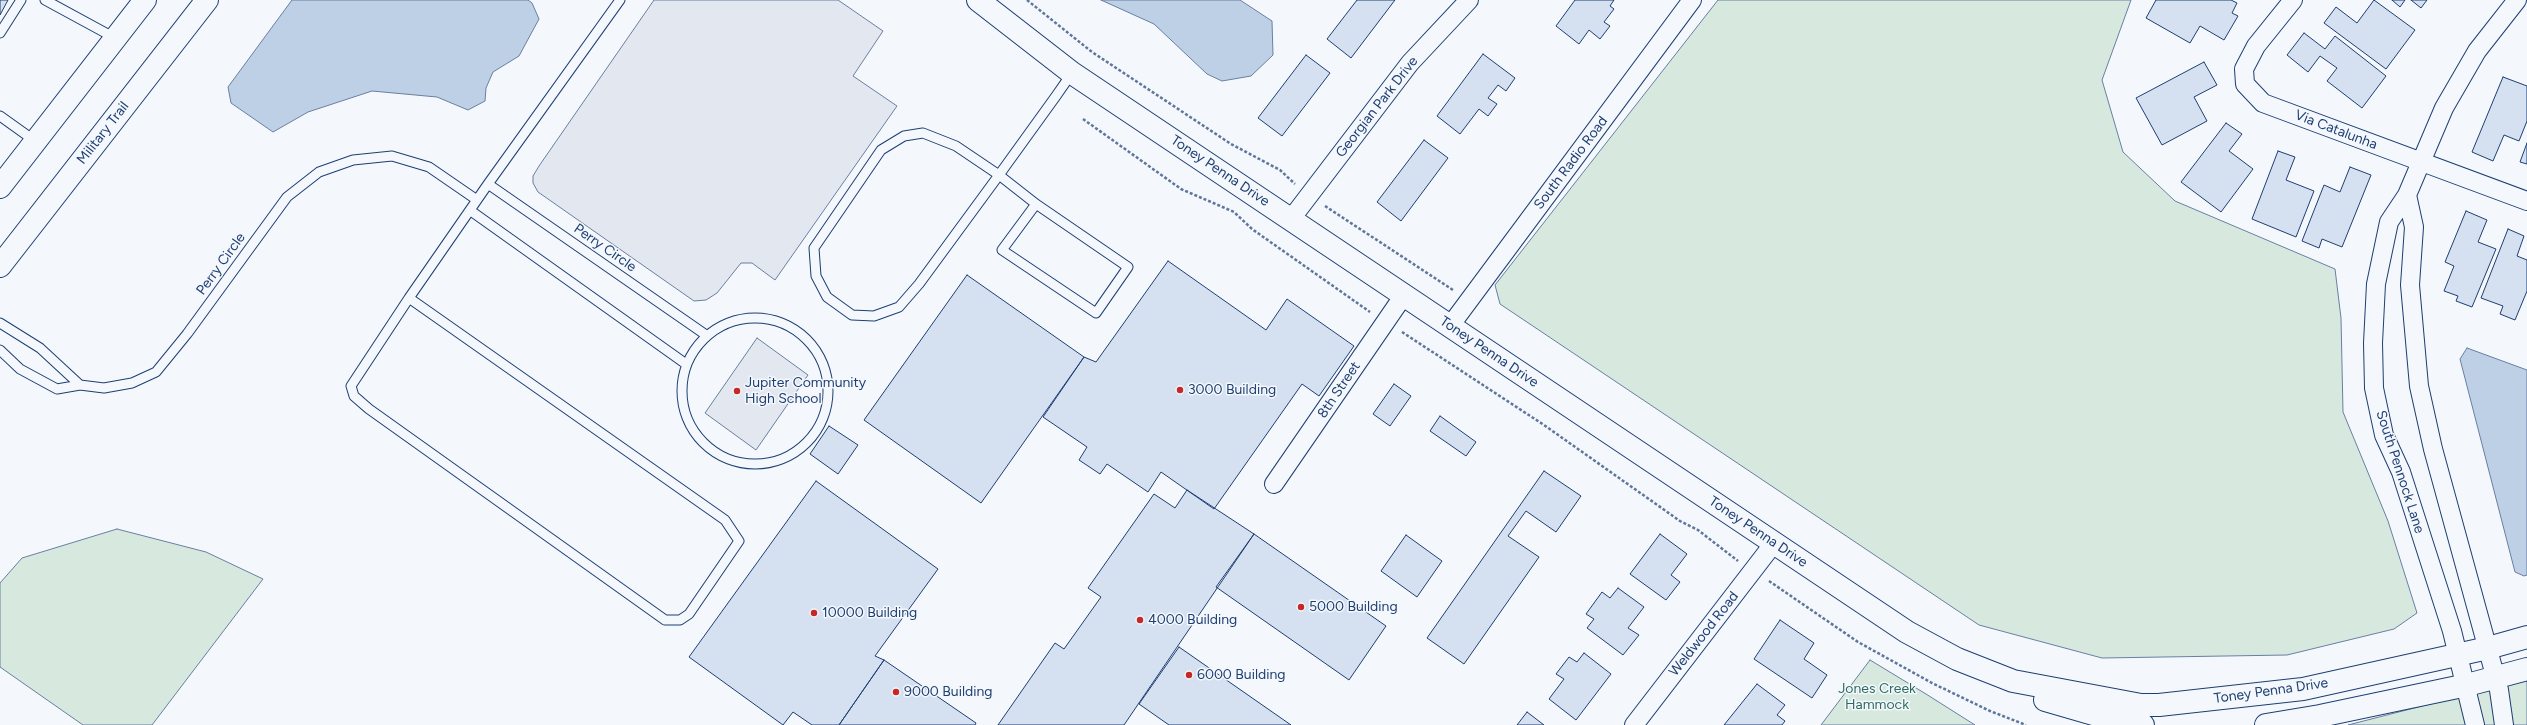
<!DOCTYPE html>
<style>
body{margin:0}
canvas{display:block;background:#f4f7fb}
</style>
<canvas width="2527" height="725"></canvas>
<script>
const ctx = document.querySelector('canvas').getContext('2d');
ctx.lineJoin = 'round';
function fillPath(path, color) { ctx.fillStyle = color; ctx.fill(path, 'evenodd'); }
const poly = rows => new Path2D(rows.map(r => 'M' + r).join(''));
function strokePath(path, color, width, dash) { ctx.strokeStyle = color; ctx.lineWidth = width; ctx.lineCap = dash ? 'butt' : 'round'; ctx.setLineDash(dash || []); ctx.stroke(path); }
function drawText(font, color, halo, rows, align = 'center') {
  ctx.font = font + ' Figtree,sans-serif'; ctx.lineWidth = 3; ctx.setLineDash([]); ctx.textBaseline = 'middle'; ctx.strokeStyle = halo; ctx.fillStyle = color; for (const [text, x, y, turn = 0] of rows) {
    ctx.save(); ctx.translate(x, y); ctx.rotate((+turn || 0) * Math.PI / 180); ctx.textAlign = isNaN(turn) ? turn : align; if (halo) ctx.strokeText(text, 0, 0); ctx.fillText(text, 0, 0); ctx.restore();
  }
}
const green = poly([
 [1718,0,2131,0,2102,80,2123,152,2175,201,2335,269,2341,318,2343,412,2388,521,2417,613,2394,629,2287,655,2102,658,1979,625,1500,304,1495,285,1718,0],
 [117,529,206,552,263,579,152,725,83,725,0,667,0,583,22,558,117,529],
 [1870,660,1926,694,1975,725,1821,725,1870,660],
 [2527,679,2527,725,2348,725,2527,679]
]);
const parking = poly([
 [654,0,838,0,883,31,853,76,897,106,775,280,752,263,741,263,717,293,706,300,694,301,538,192,533,183,533,176,539,166,654,0],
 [757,338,808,375,756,450,705,413,757,338]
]);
const water = poly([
 [292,0,528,0,532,3,539,19,519,56,493,72,486,88,485,101,468,110,437,97,372,91,308,112,273,132,231,103,228,87,292,0],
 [1101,0,1240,0,1272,21,1273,55,1251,76,1222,81,1207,74,1154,24,1101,0],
 [2467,348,2527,370,2527,575,2524,576,2515,572,2460,359,2467,348]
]);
const building = poly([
 [0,0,8,0,0,15,0,0],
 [1357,0,1395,0,1351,58,1327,39,1357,0],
 [1575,0,1614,0,1610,6,1614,9,1604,22,1610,26,1600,39,1589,30,1579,44,1556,26,1575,0],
 [2156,0,2231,0,2237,3,2232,13,2238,16,2224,40,2200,26,2190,43,2146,18,2156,0],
 [2374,0,2415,30,2386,69,2324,23,2336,7,2357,23,2374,0],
 [2392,0,2405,0,2400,7,2392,0],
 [2411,0,2427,0,2421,8,2411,0],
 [2304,33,2325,49,2335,36,2386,76,2362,108,2327,81,2337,68,2320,56,2308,72,2287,55,2304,33],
 [1483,54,1515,78,1506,91,1498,85,1488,98,1497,104,1488,116,1479,109,1460,134,1437,116,1483,54],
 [1306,55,1330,73,1282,136,1258,118,1306,55],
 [2204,62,2217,85,2194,97,2207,121,2162,145,2136,98,2204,62],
 [2503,77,2527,86,2527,121,2519,141,2504,135,2493,161,2472,152,2503,77],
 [2226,123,2242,134,2229,151,2253,169,2221,212,2181,182,2226,123],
 [1424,140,1448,158,1401,221,1377,202,1424,140],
 [2527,143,2527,164,2520,162,2527,143],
 [2278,151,2295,157,2286,180,2314,191,2296,237,2252,219,2278,151],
 [2350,167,2371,175,2342,247,2322,239,2319,248,2302,241,2324,185,2340,192,2350,167],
 [2466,211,2487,220,2478,242,2496,249,2472,307,2456,301,2458,296,2444,291,2454,266,2445,262,2466,211],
 [2508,229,2524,236,2517,256,2527,260,2527,291,2515,320,2500,314,2503,306,2481,298,2508,229],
 [1168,261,1266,330,1287,299,1354,346,1319,396,1302,384,1214,509,1161,472,1148,492,1107,464,1100,474,1079,460,1087,447,1043,417,1084,357,1096,362,1168,261],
 [967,275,1084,357,981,503,864,420,967,275],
 [1394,384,1411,396,1390,426,1373,414,1394,384],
 [1440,416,1476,442,1466,456,1430,431,1440,416],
 [829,426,858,445,838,474,810,454,829,426],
 [1544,471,1581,496,1556,532,1526,511,1508,536,1539,557,1464,664,1427,638,1544,471],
 [816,481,938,569,875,656,884,660,839,725,812,725,793,712,783,725,689,657,816,481],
 [1187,490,1254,534,1124,725,998,725,1055,643,1064,649,1101,597,1088,588,1154,494,1175,508,1187,490],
 [1254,534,1386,626,1349,680,1216,587,1254,534],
 [1660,534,1687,554,1671,575,1680,582,1666,600,1630,574,1660,534],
 [1406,535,1442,561,1417,597,1381,571,1406,535],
 [1618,588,1644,607,1628,628,1639,635,1623,655,1587,628,1594,619,1586,614,1602,592,1610,598,1618,588],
 [1780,620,1814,643,1804,659,1827,675,1812,698,1754,659,1780,620],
 [1179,647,1291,725,1169,725,1139,704,1179,647],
 [1584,653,1611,674,1576,720,1549,699,1564,679,1556,674,1569,657,1577,662,1584,653],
 [884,660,976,723,975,725,839,725,884,660],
 [1757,684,1785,705,1777,715,1785,721,1782,725,1724,725,1757,684],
 [1527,712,1544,725,1517,725,1527,712]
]);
const path = poly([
 [1027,0,1092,52,1231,144,1280,170,1295,184],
 [1083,119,1181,189,1234,212,1252,229,1370,312],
 [1325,206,1453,290],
 [1402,332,1544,425,1680,521,1698,530,1738,561],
 [1769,581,1858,642,1932,683,1990,711,2026,725]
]);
const service = poly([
 [45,0,115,38],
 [0,33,21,0],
 [0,116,35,141],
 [488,184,706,335],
 [1036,204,1002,250,1096,313,1128,267,1036,204,999,175,956,146,923,133,904,136,881,150,814,248,816,276,827,297,852,315,874,316,899,307,919,284,999,175,1056,96,1072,73],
 [471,211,686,364],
 [409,298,725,520,739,541,689,614,680,620,665,620,369,409,354,396,351,386,409,298,488,184,620,0],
 '682 391a73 73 0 1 1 146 0a73 73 0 1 1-146 0Z',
 [0,323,40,348,80,385,104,388,132,383,156,372,187,334,287,197,319,172,353,160,392,156,429,167,477,200],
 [0,350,20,369,57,389,80,385]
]);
const minor = poly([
 [2293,0,2256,46,2244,69,2245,84,2263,103,2527,201],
 [2407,195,2414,227,2410,285,2419,386,2433,449,2499,690,2504,725],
 [1291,219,1410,63,1469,0],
 [1450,326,1692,0],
 [1274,484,1404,295],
 [1634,725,1774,543],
 [2475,725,2452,631,2401,472,2384,435,2374,388,2373,343,2376,284,2389,222,2407,195,2444,108,2477,51,2517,0]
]);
const tertiary = poly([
 [978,0,1072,73,1907,632,1957,659,2013,681,2141,705,2159,705,2303,689,2488,648,2527,637],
 [2045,700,2128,724,2143,725],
 [2266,725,2320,716,2467,685,2527,669]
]);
const secondary = poly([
 [0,187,145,0],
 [0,266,207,0]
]);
const markers = [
 [1180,390,4,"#c62828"],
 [737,391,4,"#c62828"],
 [1301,607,4,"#c62828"],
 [814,613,4,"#c62828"],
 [1140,620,4,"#c62828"],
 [1189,675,4,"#c62828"],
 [896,692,4,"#c62828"]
];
const streetNames = [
 ["Georgian Park Drive",1377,107,-52],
 ["Via Catalunha",2336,130,21],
 ["Military Trail",103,133,-52],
 ["South Radio Road",1571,163,-53],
 ["Toney Penna Drive",1220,171,34],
 ["Perry Circle",605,248,35],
 ["Perry Circle",221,264,-54],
 ["Toney Penna Drive",1489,352,34],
 ["8th Street",1339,390,-56],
 ["South Pennock Lane",2400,472,72],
 ["Toney Penna Drive",1758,532,34],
 ["Weldwood Road",1704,634,-52],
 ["Toney Penna Drive",2271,691,-8]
];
const poiNames = [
 ["Jupiter Community",745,383],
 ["High School",745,399],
 ["3000 Building",1188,390],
 ["5000 Building",1309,607],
 ["10000 Building",822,613],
 ["4000 Building",1148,620],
 ["6000 Building",1197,675],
 ["9000 Building",904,692]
];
const parkNames = [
 ["Jones Creek",1877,689],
 ["Hammock",1877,705]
];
fillPath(green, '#d7e8df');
strokePath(green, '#687fa3', 1);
fillPath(parking, '#e3e8f0');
strokePath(parking, '#687fa3', 1);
fillPath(water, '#bed0e5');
strokePath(water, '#687fa3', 1);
fillPath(building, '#d5e0f0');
strokePath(building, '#1d3f73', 1);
strokePath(service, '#1d3f73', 11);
strokePath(minor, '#1d3f73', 20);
strokePath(tertiary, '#1d3f73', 24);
strokePath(secondary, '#1d3f73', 24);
strokePath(path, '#5e769c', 2.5, [3, 2]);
strokePath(service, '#f4f7fb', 9);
strokePath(minor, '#f4f7fb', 18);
strokePath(tertiary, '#f4f7fb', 22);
strokePath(secondary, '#f4f7fb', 22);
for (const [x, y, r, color] of markers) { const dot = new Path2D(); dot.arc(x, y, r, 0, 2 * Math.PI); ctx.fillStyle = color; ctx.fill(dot); strokePath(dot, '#f4f7fb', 1.5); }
drawText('14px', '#1d3f73', '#f4f7fb', streetNames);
drawText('14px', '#1d3f73', '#f4f7fb', poiNames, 'left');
drawText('14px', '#2c6c60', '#f4f7fb', parkNames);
</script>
